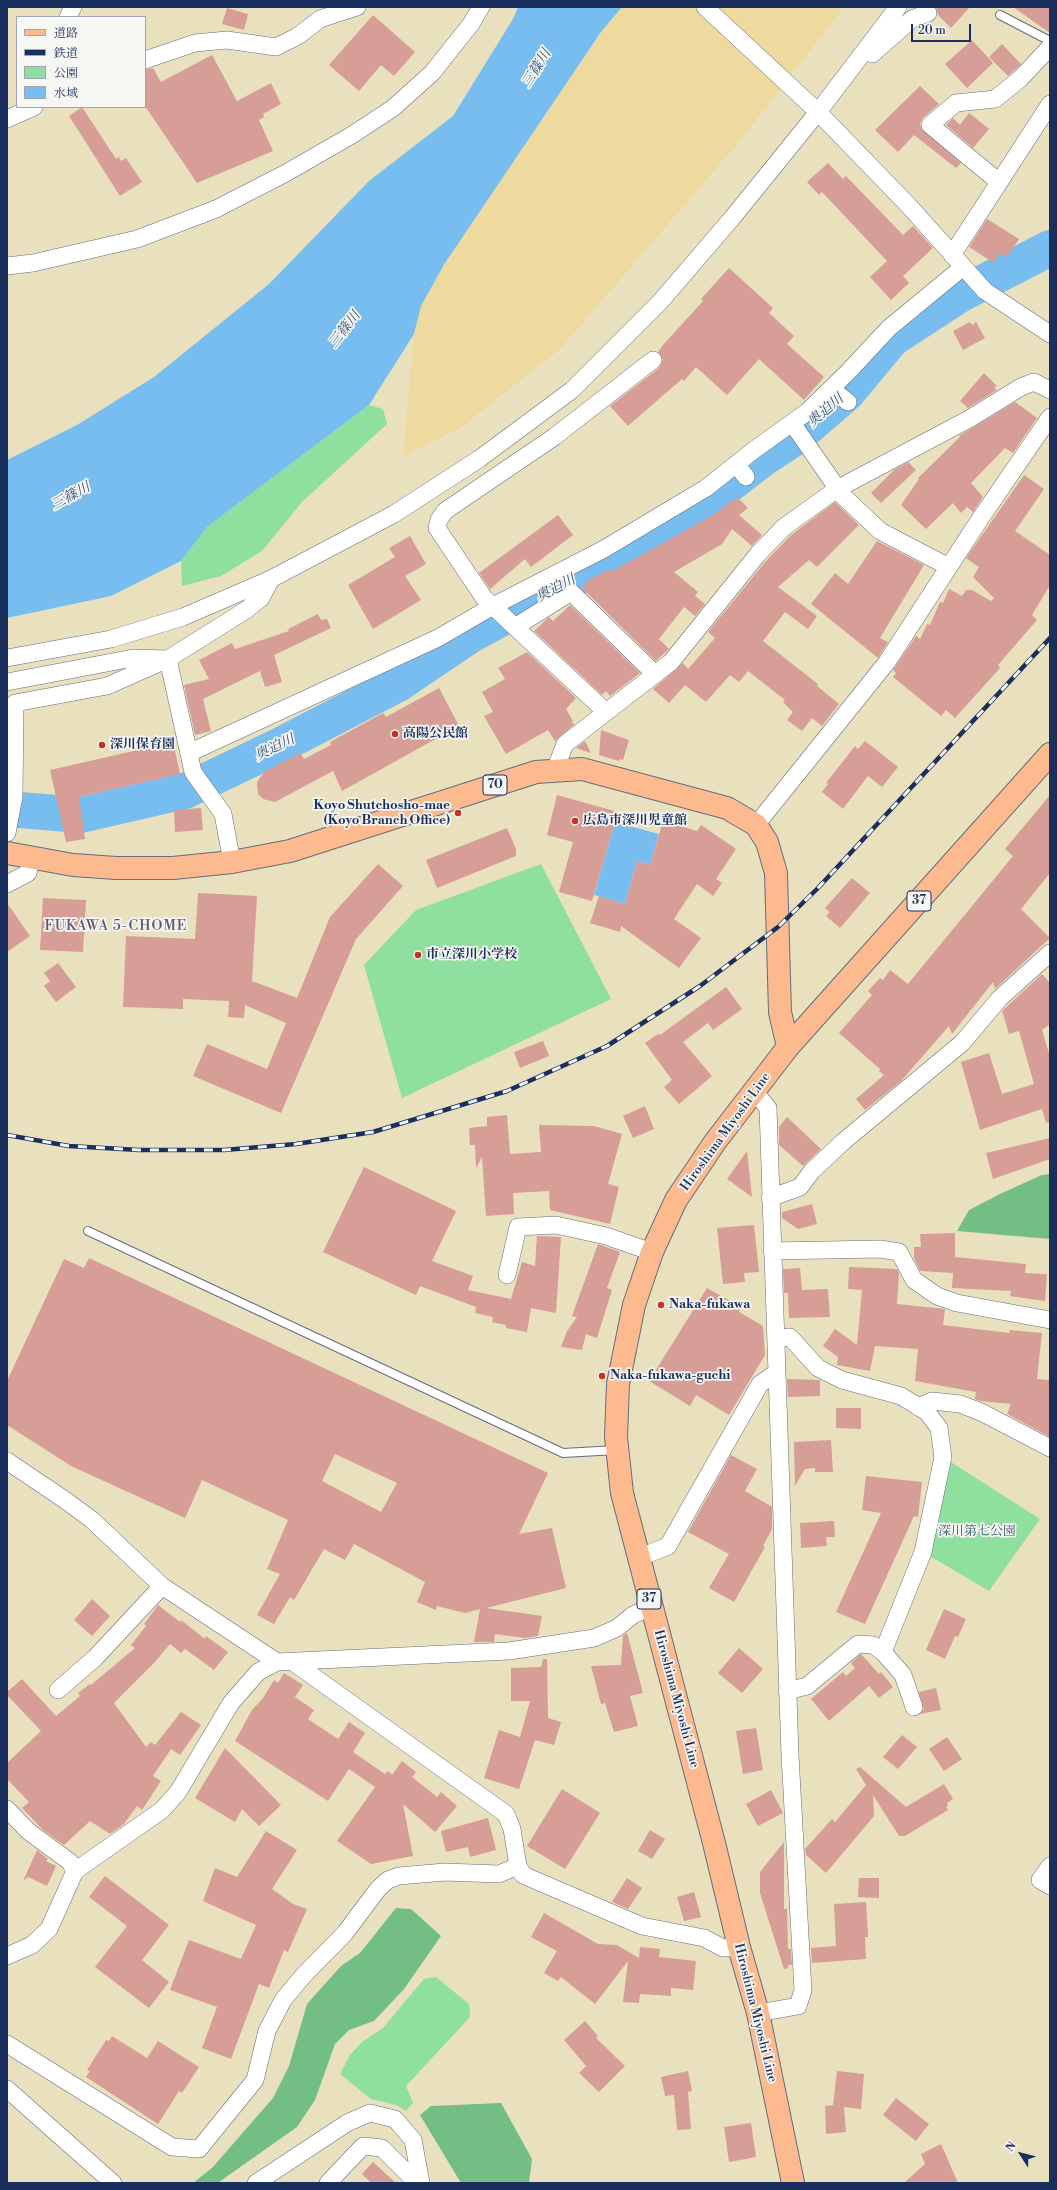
<!DOCTYPE html>
<meta charset="utf-8">
<style>
body{margin:0}
#map{position:relative;width:1057px;height:2190px;overflow:hidden;background:#e9e0bd;font-family:"Libre Bodoni","Noto Serif JP",serif}
canvas{display:block}
.frame{position:absolute;inset:0;border:8px solid #1b2f5e;pointer-events:none}
.legend{position:absolute;left:16px;top:16px;width:130px;height:92px;box-sizing:border-box;background:#f6f6f2;border:1px solid #9ea6b7;margin:0;padding:5px 7px;list-style:none;font-size:12px;color:#1b2f5e}
.legend li{display:flex;align-items:center;gap:8px;height:20px}
.legend b{width:20px;border:1px solid #9ea6b7}
.north{position:absolute;left:1001px;top:2134px;width:40px;height:40px;-webkit-text-stroke:3px #f6f6f2;paint-order:stroke;rotate:306deg;font-size:11px;font-weight:700;line-height:16px;text-align:center;color:#1b2f5e}
.north::after{content:'';display:block;margin:auto;width:14px;height:18px;background:#1b2f5e;clip-path:polygon(50% 0,100% 100%,50% 72%,0 100%)}
.scale{position:absolute;left:911px;top:24px;width:60px;height:18px;box-sizing:border-box;border:2px solid #1b2f5e;border-top:0;padding-left:5px;font-size:12px;line-height:14px;white-space:nowrap;color:#1b2f5e;-webkit-text-stroke:3px #f6f6f2;paint-order:stroke}
</style>
<div id="map">
<canvas width="1057" height="2190"></canvas>
<div class="frame"></div>
<ul class="legend">
<li><b style="height:5px;background:#fcba8e"></b>道路</li>
<li><b style="height:5px;background:#1b2f5e"></b>鉄道</li>
<li><b style="height:11px;background:#8fdf9e"></b>公園</li>
<li><b style="height:11px;background:#78bdef"></b>水域</li>
</ul>
<div class="north">N</div>
<div class="scale">20 m</div>
</div>
<script>
const ctx = document.querySelector('canvas').getContext('2d');
ctx.lineJoin = 'round';
function fillPath(path, color) { ctx.fillStyle = color; ctx.fill(path, 'evenodd'); }
const poly = rows => new Path2D(rows.map(r => 'M' + r).join(''));
function strokePath(path, color, width, dash) { ctx.strokeStyle = color; ctx.lineWidth = width; ctx.lineCap = dash ? 'butt' : 'round'; ctx.setLineDash(dash || []); ctx.stroke(path); }
function drawText(font, color, halo, rows, align = 'center') {
  ctx.font = font + ' "Libre Bodoni","Noto Serif JP",serif'; ctx.lineWidth = 3.5; ctx.setLineDash([]); ctx.textBaseline = 'middle'; ctx.strokeStyle = halo; ctx.fillStyle = color; for (const [text, x, y, turn = 0] of rows) {
    ctx.save(); ctx.translate(x, y); ctx.rotate((+turn || 0) * Math.PI / 180); ctx.textAlign = isNaN(turn) ? turn : align; if (halo) ctx.strokeText(text, 0, 0); ctx.fillText(text, 0, 0); ctx.restore();
  }
}
const green = poly([
 [369,405,383,409,387,424,302,502,262,551,221,576,182,586,181,561,207,527],
 [541,864,611,999,402,1098,364,965,416,910],
 [943,1457,1040,1519,989,1591,923,1552],
 [436,1977,469,2004,470,2017,406,2086,413,2103,406,2111,396,2105,371,2099,340,2074,350,2055,362,2042,383,2028,424,1979]
]);
const forest = poly([
 [1050,1174,1050,1239,957,1231,969,1210,1002,1193,1042,1175],
 [396,1908,411,1909,441,1936,404,1989,374,2021,349,2030,335,2044,315,2100,297,2127,219,2182,193,2183,212,2168,273,2098,289,2066,307,2004,341,1966,360,1953],
 [501,2103,532,2159,529,2183,461,2183,420,2115,431,2106]
]);
const sand = poly([
 [622,7,844,7,738,143,560,349,460,428,403,457,414,334,421,306,445,263,601,32]
]);
const water = poly([
 [518,7,622,7,601,32,445,263,421,306,414,334,369,405,207,527,181,561,111,596,7,618,7,460,77,425,154,377,269,284,369,181,453,116,513,19],
 [615,822,659,834,650,865,637,861,625,904,594,895]
]);
const river = poly([
 [7,809,81,815,185,791,279,746,398,684,469,636,607,561,700,507,764,458,796,437,847,393,892,339,961,294,1050,248]
]);
const building = poly([
 [936,7,970,7,951,28,938,15],
 [1013,7,1050,7,1050,33],
 [227,8,248,14,244,30,222,24],
 [373,15,415,52,394,76,381,65,359,91,329,65],
 [972,40,993,63,967,88,945,64],
 [1002,44,1021,64,1008,76,989,57],
 [212,55,237,101,271,83,281,104,263,114,264,117,259,120,273,151,197,183,145,106,145,70,153,68,161,82],
 [920,86,939,104,923,118,920,123,921,128,961,163,956,168,914,135,898,152,875,130],
 [82,107,116,159,119,157,121,161,126,158,142,182,120,196,69,116],
 [969,113,989,129,973,148,946,125,953,118,960,125],
 [828,163,843,179,846,176,903,235,913,226,933,248,903,276,909,283,891,300,870,277,887,261,822,192,819,195,807,182],
 [987,219,1019,239,1007,257,1000,253,994,263,969,247],
 [729,268,773,308,769,313,794,336,787,344,824,377,804,400,759,359,727,395,696,367,684,381,682,379,628,426,610,406,659,368,663,359,658,352,663,345,703,301,701,299],
 [970,322,972,325,976,322,985,338,963,350,953,331],
 [984,373,997,386,994,388,997,390,968,408,960,401],
 [1015,402,1037,418,1013,453,1005,448,971,483,983,497,973,512,967,507,961,513,953,503,926,529,901,505,919,479,918,478,960,437,959,436],
 [908,462,916,470,881,503,871,493,894,470],
 [1024,475,1044,489,1015,531,1050,555,1050,585,1032,615,1037,620,998,665,1000,668,955,718,946,710,941,716,893,677,896,673,893,670,916,636,920,639,927,624,930,625,940,602,943,603,949,589,962,596,966,590,972,590,991,601,994,598,973,577,979,567,966,558],
 [737,497,748,508,739,515,762,535,752,546,732,529,722,544,674,572,698,592,695,596,705,604,695,616,684,607,659,639,669,649,656,661,581,587,587,584,586,581,610,569,611,572,713,515],
 [835,502,859,525,817,567,809,560,778,587,817,616,808,629,785,612,763,641,818,684,817,686,839,704,822,726,812,718,802,731,787,720,793,712,783,702,785,700,748,671,739,682,730,675,706,702,685,685,669,703,653,689,683,663,688,669,715,638,708,632,766,561,791,535],
 [558,515,573,535,531,567,525,559,490,589,479,573],
 [410,536,426,564,405,576,421,600,373,629,348,585,395,557,389,548],
 [877,541,924,565,880,638,888,642,878,658,811,604,835,573,848,584],
 [570,605,640,673,610,696,606,691,602,695,534,631,549,617,553,621],
 [318,614,321,620,327,619,331,628,274,655,282,682,265,687,260,671,203,699,211,731,195,735,184,685,209,679,199,660,232,643,235,649,289,631,288,629],
 [527,652,576,698,566,709,573,721,571,722,575,724,555,741,548,730,506,754,484,716,493,712,482,692,505,679,498,668],
 [439,688,459,726,342,791,333,771,275,802,263,799,258,794,257,782,264,772,300,753,304,759,331,745,330,742,383,713,386,717],
 [601,730,629,740,623,760,620,759,619,761,599,755],
 [585,741,591,753,576,748],
 [865,741,898,767,882,787,868,776,843,809,822,792,828,784,826,783,855,746,858,749],
 [173,742,180,774,79,797,85,839,66,842,50,770],
 [557,795,618,812,592,901,559,892,573,842,547,835],
 [1050,795,1050,873,1021,909,1050,938,995,989,993,982,952,1034,949,1026,901,1081,865,1110,856,1099,884,1075,879,1071,880,1069,839,1033,872,995,868,991,880,978,883,980,890,970,908,984,1013,856,1005,849],
 [201,808,203,830,175,832,174,810],
 [663,821,697,831,701,825,736,849,716,879,722,883,713,896,697,884,674,919,701,938,679,968,621,926,620,932,590,923,599,896,625,904,637,861,650,865],
 [507,828,516,849,516,856,437,888,426,860],
 [378,864,403,886,356,939,281,1113,193,1076,207,1044,267,1069,286,1023,245,1005,244,1018,228,1017,229,1001,183,999,183,1009,123,1007,126,936,195,939,198,893,257,896,252,981,297,998,330,917],
 [852,878,870,893,840,928,826,916,830,912,825,908],
 [43,898,86,900,83,952,40,950],
 [7,903,30,936,7,952],
 [58,963,76,987,56,1002,44,986,50,981,44,973],
 [1042,974,1050,983,1050,1024,1042,1030,1050,1057,1050,1122,1046,1123,1042,1109,980,1130,961,1062,989,1053,1002,1094,1034,1084,1019,1031,1009,1034,1002,1011],
 [726,987,742,1009,713,1030,708,1023,683,1042,712,1076,679,1104,664,1087,672,1080,645,1043,658,1034,660,1035],
 [543,1041,549,1056,520,1068,514,1052],
 [645,1106,654,1129,633,1138,623,1116],
 [507,1115,510,1154,541,1152,539,1125,594,1126,622,1134,608,1184,619,1187,610,1224,550,1210,549,1191,513,1193,514,1214,486,1216,482,1157,476,1168,475,1145,470,1145,469,1128,487,1126,487,1117],
 [787,1117,821,1149,803,1166,779,1145,779,1127],
 [1050,1138,1050,1159,993,1179,986,1153],
 [747,1151,752,1197,727,1179],
 [364,1167,456,1211,432,1261,473,1276,468,1290,511,1299,522,1262,535,1266,537,1236,561,1237,556,1313,531,1308,527,1332,506,1328,506,1325,492,1322,493,1317,475,1313,476,1307,420,1286,416,1295,323,1252],
 [812,1204,817,1224,798,1229,782,1218,782,1212],
 [754,1225,759,1272,744,1273,745,1282,723,1284,717,1228],
 [955,1233,955,1257,1026,1264,1025,1273,1047,1274,1045,1301,1010,1296,1011,1291,952,1288,953,1273,920,1271,914,1258,914,1247,921,1247,920,1234],
 [598,1244,620,1252,607,1288,612,1290,597,1338,586,1334,582,1350,561,1347,567,1331,577,1317,572,1316],
 [89,1258,548,1473,519,1534,552,1528,566,1588,486,1608,542,1616,538,1636,525,1638,495,1634,494,1642,474,1642,480,1609,465,1613,437,1606,436,1610,417,1602,425,1582,354,1544,345,1560,324,1549,294,1600,290,1597,274,1624,257,1615,280,1574,267,1569,288,1520,202,1480,185,1518,71,1466,7,1425,7,1381,64,1259,84,1268],
 [335,1454,397,1483,381,1512,322,1481],
 [849,1267,897,1269,899,1273,897,1304,945,1309,943,1325,1009,1333,1010,1330,1042,1333,1037,1379,1050,1380,1050,1437,1007,1414,1011,1404,980,1401,975,1399,976,1392,915,1381,918,1349,875,1346,870,1371,837,1365,838,1357,823,1346,835,1329,857,1345,862,1290,848,1289],
 [800,1268,802,1290,828,1289,830,1317,789,1318,788,1293,784,1293,783,1269],
 [707,1288,741,1307,739,1312,763,1326,765,1355,729,1415,696,1395,690,1406,649,1381],
 [787,1379,820,1380,820,1396,788,1397],
 [836,1408,861,1408,861,1429,836,1428],
 [831,1440,833,1472,815,1472,815,1468,805,1469,795,1486,794,1442],
 [731,1455,757,1469,745,1491,772,1507,772,1529,763,1546,765,1547,734,1602,709,1588,729,1554,688,1532],
 [866,1476,922,1482,918,1517,914,1516,865,1624,836,1612,881,1513,862,1510],
 [834,1521,835,1537,826,1537,827,1546,801,1548,800,1523],
 [92,1599,110,1616,92,1636,74,1620],
 [158,1605,180,1622,181,1620,205,1639,206,1636,228,1652,214,1670,185,1649,181,1653,170,1644,154,1663,114,1703,146,1747,151,1742,155,1745,181,1712,201,1725,180,1755,171,1749,153,1776,161,1781,142,1810,137,1806,124,1824,110,1834,90,1821,64,1845,43,1830,22,1808,29,1802,7,1779,7,1763,41,1731,7,1695,7,1692,22,1679,56,1716,80,1696,78,1693,90,1684,91,1685,135,1648,131,1645,146,1626,144,1624],
 [944,1609,966,1619,958,1637,955,1636,945,1659,926,1650],
 [627,1633,643,1693,630,1696,638,1726,614,1732,605,1703,601,1704,591,1666,621,1665,623,1636],
 [739,1648,763,1669,742,1693,718,1673],
 [861,1654,879,1674,881,1672,893,1687,879,1698,869,1686,829,1721,811,1699,843,1672,846,1676,855,1668,851,1663],
 [543,1659,547,1659,548,1718,561,1722,554,1745,535,1740,519,1789,484,1778,499,1730,520,1737,530,1701,511,1701,511,1668,541,1667],
 [284,1673,303,1685,295,1697,314,1710,308,1719,338,1739,349,1722,365,1733,353,1752,385,1774,388,1771,392,1775,402,1761,416,1772,412,1777,437,1797,441,1792,457,1806,435,1832,403,1804,413,1856,371,1864,337,1841,375,1787,349,1769,328,1801,235,1741,252,1710,263,1698,274,1680,278,1683],
 [936,1688,941,1710,920,1714,924,1709,919,1692],
 [756,1728,763,1770,743,1774,736,1731],
 [902,1735,917,1747,898,1769,883,1757],
 [947,1737,962,1759,944,1771,929,1749],
 [225,1748,281,1805,259,1826,242,1809,235,1822,195,1798],
 [860,1767,906,1807,944,1784,953,1799,947,1803,948,1805,946,1807,948,1810,905,1836,899,1836,873,1795,874,1816,826,1873,806,1855,805,1849,832,1819,835,1822,866,1785,856,1769],
 [562,1789,600,1813,565,1869,527,1846],
 [771,1790,783,1813,758,1826,746,1804],
 [488,1818,496,1850,470,1857,468,1847,446,1852,441,1831],
 [650,1830,665,1839,652,1859,638,1851],
 [266,1831,297,1850,272,1889,293,1904,307,1909,288,1952,284,1950,269,1988,259,1984,231,2059,202,2048,217,2007,170,1990,189,1940,241,1959,256,1925,203,1901,215,1868,237,1877],
 [784,1842,784,1909,787,1909,788,1949,791,1949,792,1965,788,1965,788,1968,784,1969,760,1893,760,1872],
 [37,1850,48,1859,46,1861,56,1866,47,1886,28,1877,23,1881],
 [105,1876,169,1925,142,1960,169,1982,149,2008,95,1967,127,1926,89,1897],
 [627,1878,642,1888,628,1909,612,1902],
 [859,1878,879,1878,879,1898,858,1897],
 [694,1892,701,1917,684,1921,677,1897],
 [866,1902,868,1937,865,1937,866,1959,812,1963,811,1948,836,1946,834,1904],
 [544,1913,598,1944,617,1945,639,1958,640,1947,660,1949,659,1957,696,1961,693,1990,671,1988,671,1996,640,1994,639,2003,623,2002,628,1961,595,2004,561,1977,558,1981,544,1973,557,1951,531,1937],
 [585,2021,598,2036,596,2038,625,2066,599,2092,579,2073,586,2066,564,2040],
 [112,2036,147,2058,158,2041,199,2067,182,2093,179,2091,158,2124,86,2077,90,2071,87,2070,106,2040,109,2041],
 [688,2071,692,2091,688,2092,691,2129,677,2130,674,2095,665,2096,661,2077],
 [837,2071,864,2074,861,2109,844,2107,846,2132,826,2134,825,2106,833,2105],
 [896,2098,929,2124,916,2141,883,2115],
 [751,2123,756,2157,729,2162,724,2127],
 [941,2144,958,2183,904,2183,925,2164,921,2154],
 [373,2162,396,2183,371,2183,362,2174]
]);
const lane = poly([
 [1000,15,1050,41],
 [88,1231,563,1453,617,1450]
]);
const street = poly([
 [705,7,818,112,909,206,985,291,1050,334],
 [68,17,73,7],
 [872,54,912,19,928,13],
 [145,60,195,43,227,40,276,47,298,36,320,19,357,7],
 [7,119,34,107],
 [999,182,930,125,956,103,995,99,1020,79,1050,47],
 [952,255,1050,104],
 [7,266,33,263,137,239,216,209,286,173,352,135,393,108,432,73,471,24,481,7],
 [831,389,848,402],
 [792,423,842,495,880,531,949,567],
 [736,464,746,477],
 [515,627,571,592,655,674],
 [7,658,111,639,183,617,271,579,394,514,479,459,572,390,660,302,733,217,818,112,898,7],
 [7,682,133,658,168,659,193,772,223,814,232,862],
 [606,712,484,598,437,528,439,520,445,511,554,437,653,360],
 [189,753,438,638,493,606,604,549,706,488,754,450,807,412,848,372,889,328,963,267],
 [555,770,565,744,671,662,758,554,784,527,837,489,969,419,1021,387,1034,382,1050,390],
 [756,825,887,662,980,519,1050,417],
 [7,833,14,797,15,703,107,686,168,659,246,610,261,598,271,579],
 [7,884,28,873,32,857],
 [755,1092,768,1108,790,1755,803,1990,798,2006,758,2013],
 [770,1198,800,1187,812,1171,844,1141,962,1043,1000,998,1050,953],
 [772,1251,880,1249,899,1252,914,1280,937,1296,957,1303,1050,1320],
 [507,1275,518,1227,556,1225,606,1236,652,1252],
 [776,1338,790,1337,818,1368,842,1380,901,1396,927,1412,939,1428,943,1457,923,1552,883,1652],
 [918,1407,932,1401,960,1404,981,1412,1050,1448],
 [7,1461,65,1500,92,1520,162,1586,277,1662],
 [638,1558,668,1546,760,1384,776,1373],
 [293,1662,506,1814,512,1829,518,1866,523,1875,642,1926,704,1938,723,1948,739,1947],
 [58,1690,95,1658,162,1586],
 [787,1691,807,1686,858,1644,873,1645,883,1652,903,1675,914,1707],
 [7,1809,28,1831,70,1862,75,1871,49,1929,32,1945,7,1956],
 [1050,1866,1040,1880,1050,1886],
 [75,1871,162,1810,178,1792,231,1703,258,1672,277,1662,509,1651,594,1638,617,1628,633,1615,651,1607],
 [7,2044,172,2147,199,2149,255,2080,267,2031,283,2000,303,1976,345,1933,378,1889,388,1880,399,1876,445,1872,499,1874,518,1866],
 [7,2089,113,2183],
 [256,2183,347,2123,370,2113,395,2119,413,2140,421,2183],
 [328,2183,363,2146,382,2148,417,2183]
]);
const primary = poly([
 [7,853,73,865,116,868,173,868,232,862,290,851,536,772,582,769,727,808,756,825,767,842,776,873,780,1012,788,1047],
 [793,2183,758,2013,739,1947,714,1843,622,1493,616,1437,618,1384,634,1305,652,1252,676,1200,715,1142,788,1047,1050,754]
]);
const rail = poly([
 [7,1135,69,1146,139,1150,224,1150,296,1144,373,1132,507,1091,607,1046,700,986,778,927,817,889,1050,638]
]);
const markers = [
 [395,734,4,"#c8321e"],
 [102,745,4,"#c8321e"],
 [458,813,4,"#c8321e"],
 [575,821,4,"#c8321e"],
 [418,955,4,"#c8321e"],
 [661,1305,4,"#c8321e"],
 [602,1376,4,"#c8321e"]
];
const shields = [
 [495,785,24],
 [919,901,24],
 [649,1599,24]
];
const shieldNames = [
 ["70",495,785],
 ["37",919,901],
 ["37",649,1599]
];
const poiNames = [
 ["高陽公民館",403,734],
 ["深川保育園",110,745],
 ["Koyo Shutchosho-mae",450,806,"right"],
 ["(Koyo Branch Office)",450,821,"right"],
 ["広島市深川児童館",583,821],
 ["市立深川小学校",426,955],
 ["Naka-fukawa",669,1305],
 ["Naka-fukawa-guchi",610,1376]
];
const streetNames = [
 ["Hiroshima Miyoshi Line",726,1132,-54],
 ["Hiroshima Miyoshi Line",676,1699,75],
 ["Hiroshima Miyoshi Line",755,2013,76]
];
const parkNames = [
 ["深川第七公園",977,1532]
];
const waterNames = [
 ["三篠川",537,69,-58],
 ["三篠川",345,330,-53],
 ["奥迫川",826,411,-41],
 ["三篠川",71,497,-29],
 ["奥迫川",556,589,-28],
 ["奥迫川",275,748,-26]
];
const neighbourhoodNames = [
 ["FUKAWA 5-CHOME",116,927]
];
fillPath(green, '#8fdf9e');
fillPath(forest, '#73be85');
fillPath(sand, '#eeda9e');
fillPath(water, '#78bdef');
strokePath(river, '#78bdef', 36);
fillPath(building, '#d69e97');
strokePath(lane, '#636d7f', 10);
strokePath(street, '#636d7f', 18);
strokePath(primary, '#636d7f', 24);
strokePath(lane, '#fff', 8);
strokePath(street, '#fff', 17);
strokePath(primary, '#fcba8e', 22);
strokePath(rail, '#1b2f5e', 4.5);
strokePath(rail, '#f6f6f2', 3, [9]);
for (const [x, y, r, color] of markers) { const dot = new Path2D(); dot.arc(x, y, r, 0, 2 * Math.PI); ctx.fillStyle = color; ctx.fill(dot); strokePath(dot, '#f6f6f2', 1.5); }
for (const [x, y, w] of shields) { const box = new Path2D(); box.roundRect(x - w / 2, y - 10, w, 20, 3); ctx.fillStyle = '#f6f6f2'; ctx.fill(box); strokePath(box, '#1b2f5e', 1); }
drawText('bold 12px', '#1b2f5e', null, shieldNames);
drawText('bold 13px', '#1b2f5e', '#f6f6f2', poiNames, 'left');
drawText('13px', '#1b2f5e', '#f6f6f2', streetNames);
drawText('13px', '#385b6e', '#f6f6f2', parkNames);
drawText('italic 14px', '#325282', '#f6f6f2', waterNames);
ctx.letterSpacing = '1px';
drawText('14px', '#5c5672', '#f6f6f2', neighbourhoodNames);
ctx.letterSpacing = '0px';
</script>
